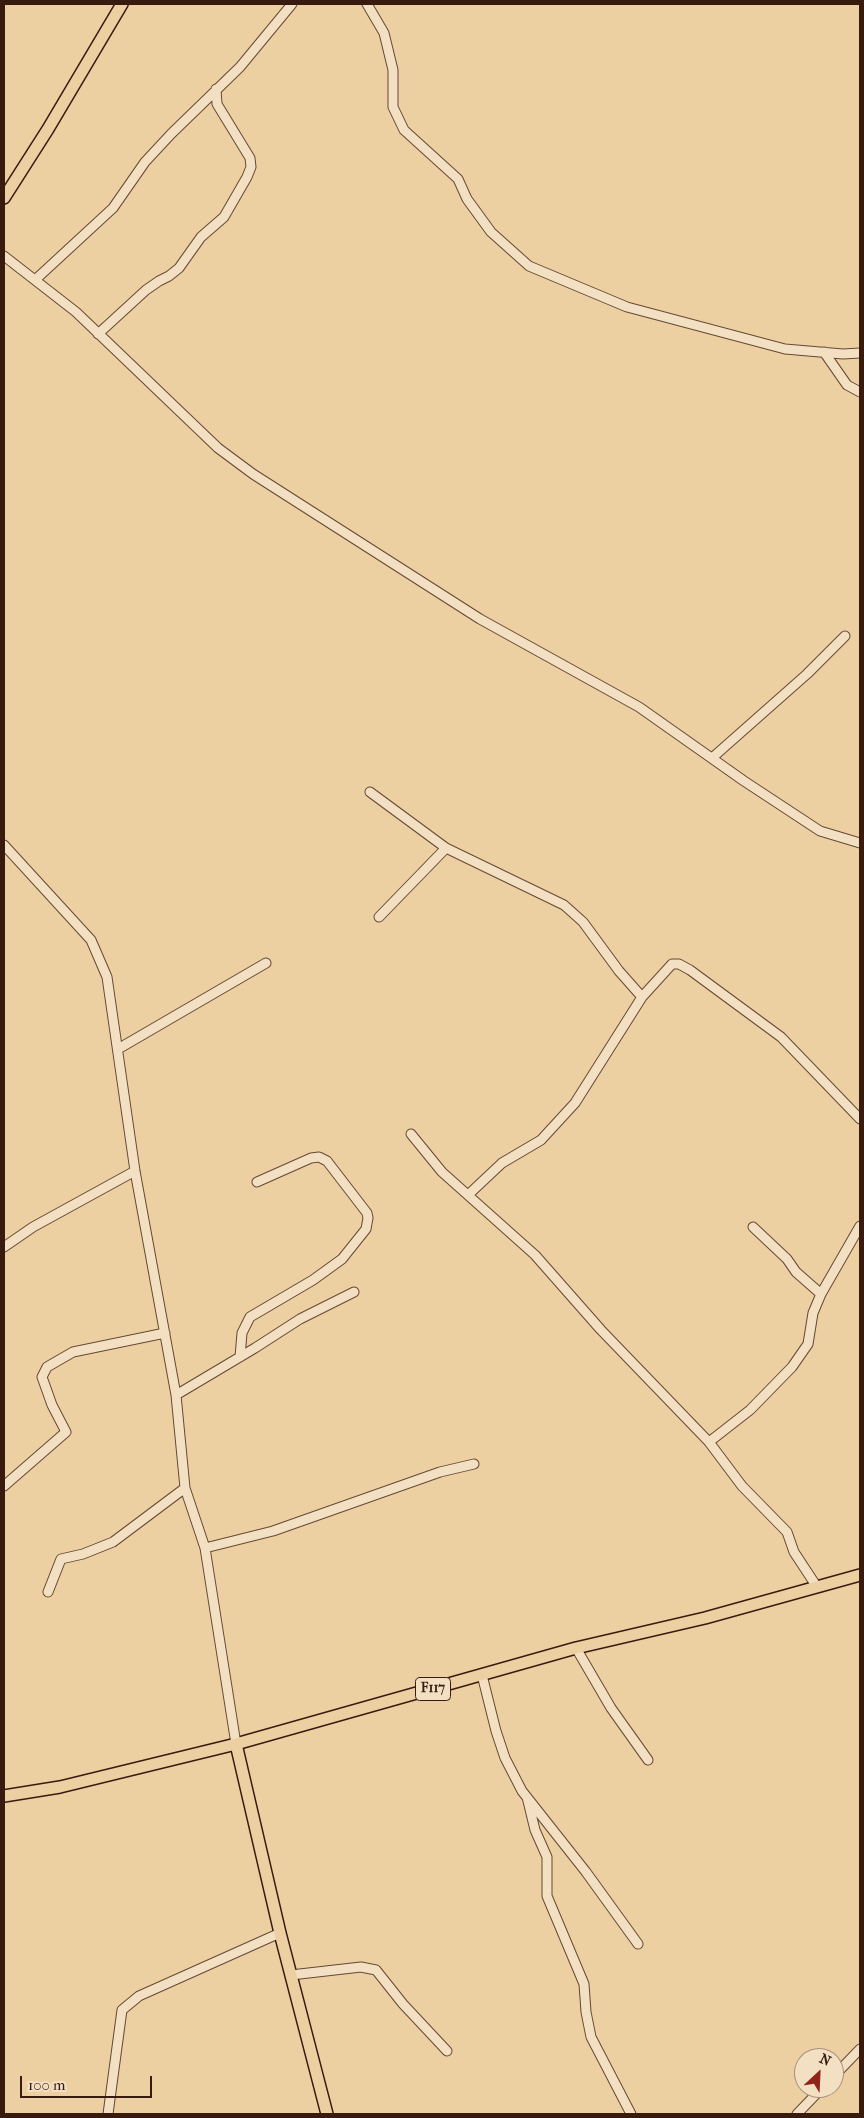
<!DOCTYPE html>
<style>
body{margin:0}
#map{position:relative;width:864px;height:2118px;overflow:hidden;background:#edd0a2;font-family:"IM FELL French Canon",serif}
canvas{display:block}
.frame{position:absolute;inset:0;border:5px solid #381a0f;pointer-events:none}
.north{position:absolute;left:794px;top:2048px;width:50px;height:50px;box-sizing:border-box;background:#f3e0c3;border:1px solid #a8917b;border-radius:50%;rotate:25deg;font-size:14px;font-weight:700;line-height:20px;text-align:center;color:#381a0f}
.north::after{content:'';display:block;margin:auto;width:18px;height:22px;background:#8f2418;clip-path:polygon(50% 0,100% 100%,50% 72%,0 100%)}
.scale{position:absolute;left:20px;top:2076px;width:132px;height:22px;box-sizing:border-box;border:2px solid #381a0f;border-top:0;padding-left:6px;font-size:15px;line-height:18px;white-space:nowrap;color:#381a0f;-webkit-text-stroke:4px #f3e0c3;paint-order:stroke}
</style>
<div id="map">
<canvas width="864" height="2118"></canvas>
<div class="frame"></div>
<div class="north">N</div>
<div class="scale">100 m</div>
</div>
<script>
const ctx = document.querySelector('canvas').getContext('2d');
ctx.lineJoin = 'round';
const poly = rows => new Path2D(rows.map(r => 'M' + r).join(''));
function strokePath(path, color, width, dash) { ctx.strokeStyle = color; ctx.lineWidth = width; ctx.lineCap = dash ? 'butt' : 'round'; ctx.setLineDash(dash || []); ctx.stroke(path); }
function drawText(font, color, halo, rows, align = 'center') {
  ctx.font = font + ' "IM FELL French Canon",serif'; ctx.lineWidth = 4; ctx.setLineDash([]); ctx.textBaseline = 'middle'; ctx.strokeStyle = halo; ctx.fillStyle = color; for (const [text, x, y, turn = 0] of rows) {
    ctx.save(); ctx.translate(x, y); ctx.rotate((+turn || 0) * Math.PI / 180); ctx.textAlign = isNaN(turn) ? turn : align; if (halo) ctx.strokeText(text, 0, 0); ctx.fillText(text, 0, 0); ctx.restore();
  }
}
const minor = poly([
 [367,4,384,33,393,70,393,107,404,130,458,179,467,199,491,232,529,266,627,307,785,349,843,354,860,353],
 [4,256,76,312,218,448,253,474,480,619,639,707,744,781,820,831,860,843],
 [35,280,113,208,145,162,171,134,240,67,292,4],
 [98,334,146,290,159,281,169,276,179,268,201,237,224,217,247,177,251,167,250,158,217,104,216,89],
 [824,352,847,385,860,392],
 [712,758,807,674,845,636],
 [370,792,446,848,564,905,583,922,619,971,642,997],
 [4,845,91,940,107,977,135,1171,176,1395,185,1488,205,1548,236,1744],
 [379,917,446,848],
 [118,1049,266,963],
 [411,1134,442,1172,535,1255,601,1330,709,1442,742,1486,787,1532,794,1552,817,1587],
 [468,1195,502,1163,541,1140,575,1103,642,997,672,964,679,964,690,970,781,1037,860,1119],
 [753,1227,787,1259,796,1272,821,1294],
 [4,1247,33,1227,135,1171],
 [240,1357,242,1333,250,1317,313,1280,342,1259,366,1229,368,1218,367,1213,327,1161,319,1157,311,1158,257,1182],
 [176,1395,255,1348,300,1319,354,1292],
 [709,1442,750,1410,792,1367,808,1344,813,1313,821,1294,860,1226],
 [4,1486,66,1432,52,1405,42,1377,47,1367,73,1352,165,1333],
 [205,1548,273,1531,440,1472,474,1464],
 [48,1592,61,1559,83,1554,113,1542,185,1488],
 [576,1648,611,1708,648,1760],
 [482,1675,496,1731,505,1758,522,1791,586,1872,638,1944],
 [527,1797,535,1830,547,1857,547,1896,584,1984,586,2012,591,2037,631,2114],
 [291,1975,361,1967,376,1970,403,2004,447,2051],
 [834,2076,860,2049],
 [108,2114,122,2010,139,1996,280,1933],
 [797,2114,822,2088]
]);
const major = poly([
 [4,198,48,129,122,4],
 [236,1744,280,1933,327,2114],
 [4,1796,60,1787,236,1744,576,1648,705,1618,860,1575]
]);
const shields = [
 [433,1689,35]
];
const shieldNames = [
 ["F117",433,1689]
];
strokePath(minor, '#654834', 11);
strokePath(major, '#381a0f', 14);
strokePath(minor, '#f3e0c3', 9);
strokePath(major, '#edd0a2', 11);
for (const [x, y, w] of shields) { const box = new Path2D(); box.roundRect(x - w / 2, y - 11.5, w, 23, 4); ctx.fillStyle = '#f3e0c3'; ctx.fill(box); strokePath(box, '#381a0f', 1); }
drawText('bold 14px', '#381a0f', null, shieldNames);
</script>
